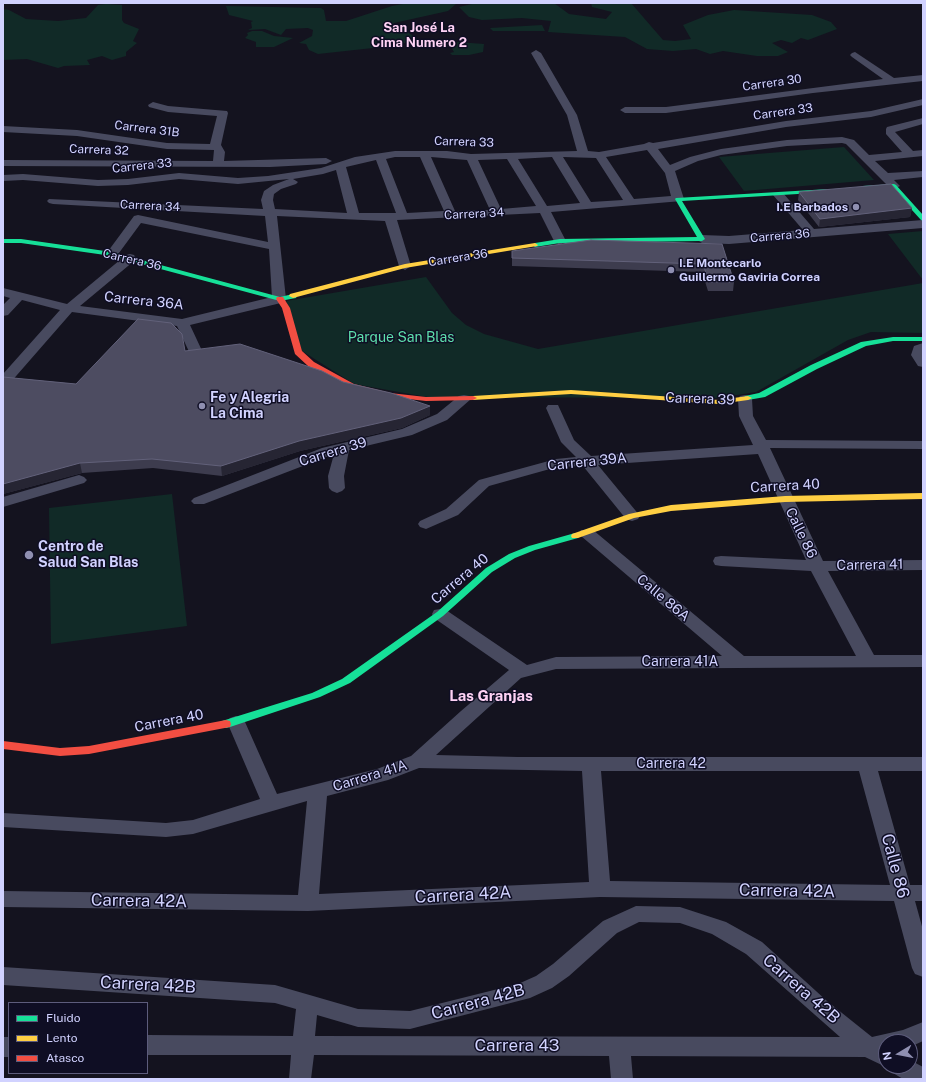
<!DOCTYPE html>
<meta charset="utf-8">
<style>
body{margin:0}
#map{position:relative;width:926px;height:1082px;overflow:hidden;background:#14131f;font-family:"Public Sans",sans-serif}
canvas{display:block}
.frame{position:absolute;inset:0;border:4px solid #d1d2ff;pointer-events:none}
.legend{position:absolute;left:8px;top:1002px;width:140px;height:72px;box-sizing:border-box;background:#0f0e24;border:1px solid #5d5c7c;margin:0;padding:5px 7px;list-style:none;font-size:12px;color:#d1d2ff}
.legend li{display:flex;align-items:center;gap:8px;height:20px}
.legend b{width:20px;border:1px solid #5d5c7c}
.north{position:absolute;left:878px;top:1034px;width:40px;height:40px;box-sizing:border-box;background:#0f0e24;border:1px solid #5d5c7c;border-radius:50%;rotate:260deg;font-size:11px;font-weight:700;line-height:16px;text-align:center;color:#d1d2ff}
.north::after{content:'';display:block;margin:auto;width:14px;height:18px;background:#8f8fb1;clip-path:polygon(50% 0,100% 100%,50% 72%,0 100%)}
</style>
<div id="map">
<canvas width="926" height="1082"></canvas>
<div class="frame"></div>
<ul class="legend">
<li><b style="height:5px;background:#16e098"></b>Fluido</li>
<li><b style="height:5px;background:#ffcf43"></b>Lento</li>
<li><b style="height:5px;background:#f24e42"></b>Atasco</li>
</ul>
<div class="north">N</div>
</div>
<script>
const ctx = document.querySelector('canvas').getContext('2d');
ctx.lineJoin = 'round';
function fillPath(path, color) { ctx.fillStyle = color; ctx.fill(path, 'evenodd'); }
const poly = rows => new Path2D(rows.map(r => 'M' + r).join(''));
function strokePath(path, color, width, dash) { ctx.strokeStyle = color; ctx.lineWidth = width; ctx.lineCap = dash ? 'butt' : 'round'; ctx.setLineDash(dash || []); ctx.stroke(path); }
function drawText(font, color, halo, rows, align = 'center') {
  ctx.font = font + ' "Public Sans",sans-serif'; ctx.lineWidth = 3; ctx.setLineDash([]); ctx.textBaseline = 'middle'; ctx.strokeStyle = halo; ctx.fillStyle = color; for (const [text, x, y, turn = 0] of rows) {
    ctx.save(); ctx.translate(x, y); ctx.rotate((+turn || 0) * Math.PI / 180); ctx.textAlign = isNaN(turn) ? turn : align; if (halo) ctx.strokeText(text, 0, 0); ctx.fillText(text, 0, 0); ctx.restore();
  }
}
const green = poly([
 [408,3,456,4,448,11,394,23,393,25,397,29,407,29,406,31,419,40,391,46,318,54,309,50,306,44,299,43,312,36,313,30,308,28,286,29,281,35,265,29,248,30,252,28,251,22,253,21,229,15,226,6,321,8,324,10,326,21,346,21,392,6],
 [476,3,554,3,569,14,606,19,612,12,592,7,591,3,631,3,663,40,675,41,691,39,683,25,708,15,734,10,812,15,831,22,837,29,808,40,801,38,792,43,781,40,772,43,788,52,778,56,757,56,723,51,710,54,696,49,673,51,647,49,625,37,548,32,551,21,522,18,482,20,469,17,459,7],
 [106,4,122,5,122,20,124,23,139,29,133,41,137,43,126,52,126,56,112,60,102,56,87,60,90,65,64,66,58,68,27,59,3,60,3,9,9,10,26,19,58,21,86,18,98,5],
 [542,25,545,31,493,31,490,28],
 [252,31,262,31,274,36,293,38,274,47,256,47,256,42,245,38,248,35,247,33],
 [457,42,484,44,483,52,469,55,452,55,450,53,454,52,451,47,457,46],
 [844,147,874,180,744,191,719,157],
 [923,231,923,280,888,234],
 [426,277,452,313,466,325,484,334,538,349,923,283,923,333,871,332,848,340,756,392,718,398,427,397,354,384,302,351,286,301],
 [172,494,187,626,51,644,49,508]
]);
const street = poly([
 [536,50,541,53,577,115,588,151,599,152,644,144,649,142,653,143,786,121,871,111,923,99,923,105,871,117,786,127,658,149,670,165,690,157,721,149,787,140,842,137,854,140,869,155,902,152,886,134,886,129,887,127,923,118,923,124,895,132,913,151,923,150,923,156,875,161,888,173,923,171,923,177,894,180,900,186,894,189,890,188,846,144,842,143,787,146,721,155,698,161,675,171,684,199,682,201,551,212,566,241,560,245,554,241,540,213,397,220,411,266,405,270,399,266,385,221,277,216,286,299,285,302,190,325,204,355,202,358,192,358,177,326,72,312,10,383,3,384,3,374,60,310,22,300,8,315,3,316,3,305,10,298,3,296,3,288,67,304,126,255,130,254,134,255,136,258,134,261,80,306,182,319,272,297,269,249,141,223,116,257,112,258,106,254,134,216,138,215,268,242,265,216,53,204,49,203,47,201,49,199,263,209,261,200,264,191,273,185,289,179,238,184,179,179,128,185,98,186,23,180,3,181,3,175,23,174,98,180,128,179,179,173,238,178,268,176,321,168,355,157,395,151,447,151,471,154,577,151,567,115,531,53,536,50],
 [647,150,665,173,671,196,634,199,606,157,647,150],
 [395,157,420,157,444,211,407,213,386,159,395,157],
 [431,157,467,160,490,210,455,211,431,157],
 [552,157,580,203,547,206,518,159,552,157],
 [563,157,596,158,623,200,591,202,563,157],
 [507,159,536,206,501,209,478,160,507,159],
 [376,160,396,213,359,213,346,167,376,160],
 [336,170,347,213,275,209,273,200,274,194,281,189,296,184,298,182,293,179,323,174,336,170],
 [855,52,894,78,923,75,923,81,813,93,666,113,625,113,620,110,625,107,666,107,883,79,852,57,850,55,852,53,855,52],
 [153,102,168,106,227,111,228,113,221,145,225,152,224,161,326,158,332,161,326,164,270,167,3,166,3,160,213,161,214,150,167,149,77,136,3,132,3,126,77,130,167,143,210,144,217,116,168,112,149,107,148,105,153,102],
 [779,192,783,193,814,229,923,220,923,228,729,244,702,243,696,239,702,235,729,236,803,230,773,195,779,192],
 [923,343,923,367,918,366,911,355,914,346,923,343],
 [464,395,469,396,471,399,447,420,412,435,349,450,344,476,345,488,342,491,337,493,332,491,329,488,328,476,334,454,204,504,194,504,191,501,194,498,322,448,402,429,437,414,459,396,464,395],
 [745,395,750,396,752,399,753,416,766,440,923,441,923,449,770,448,823,561,923,560,923,570,828,571,874,655,923,655,923,667,556,669,521,678,436,755,518,757,923,757,923,771,878,771,910,885,923,885,923,901,915,901,923,930,923,977,915,974,912,968,894,901,600,897,308,911,3,907,3,891,298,895,307,801,193,834,166,837,3,827,3,813,166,823,193,820,260,799,227,722,230,718,236,716,242,718,245,722,277,794,377,769,411,756,461,711,509,670,434,618,432,614,434,610,440,609,446,610,527,665,556,657,722,656,581,536,579,533,581,530,593,530,744,656,856,656,811,571,721,566,715,565,713,561,715,557,721,556,806,560,758,454,598,465,640,516,638,519,632,521,626,519,583,466,557,467,489,486,458,515,426,529,420,527,418,524,420,521,446,509,479,480,556,459,576,457,561,442,546,408,548,405,558,405,574,440,591,456,753,445,739,416,738,399,740,396,745,395],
 [419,768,582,771,589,882,319,894,327,796,388,780,419,768],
 [601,771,859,771,890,885,610,881,601,771],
 [79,475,84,477,87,480,84,483,3,507,3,497,79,475],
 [636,906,680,907,726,922,762,942,827,1001,872,1037,903,1030,923,1022,923,1041,910,1047,910,1042,886,1042,886,1066,888,1066,886,1067,865,1057,631,1056,633,1079,611,1079,609,1056,314,1055,311,1079,289,1079,291,1055,147,1055,147,1035,293,1036,296,1009,275,1003,3,985,3,967,275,985,358,1009,410,1011,518,984,536,976,553,964,603,921,636,906],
 [639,922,680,923,712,934,746,954,840,1037,315,1036,317,1015,358,1027,410,1029,530,998,552,988,569,976,617,933,639,922],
 [3,1037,9,1037,9,1057,3,1057,3,1037],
 [910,1060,923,1067,923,1079,903,1079,893,1073,890,1066,910,1066,910,1060]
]);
const fast = poly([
 [894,184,896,185,923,215,923,221,921,220,892,188,863,190,860,188,863,186,894,184],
 [829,189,832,191,831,192,682,201,705,239,702,241,560,243,535,247,532,245,535,243,560,239,697,237,675,199,676,198,829,189],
 [3,239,21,239,112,252,280,297,293,294,297,296,296,298,280,301,112,256,21,243,3,243,3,239],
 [893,337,923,337,923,341,893,341,866,346,817,369,765,397,748,400,744,398,745,396,759,393,811,365,861,342,893,337],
 [575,533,579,536,578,538,535,550,515,558,492,572,443,616,350,683,320,697,230,727,226,728,222,727,221,724,222,721,312,693,342,679,437,612,486,568,509,554,529,546,575,533]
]);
const slow = poly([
 [535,243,538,245,537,246,405,268,293,298,289,296,290,294,405,264,535,243],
 [571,390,719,400,748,396,752,398,748,400,719,404,571,394,473,400,469,398,473,396,571,390],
 [923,493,923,499,785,502,671,511,634,518,578,538,572,538,571,536,572,534,629,514,671,505,785,496,923,493]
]);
const jam = poly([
 [277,297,283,297,290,308,302,351,314,362,354,384,390,393,426,397,473,396,477,398,473,400,426,401,390,397,348,388,308,366,295,354,282,308,276,299,277,297],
 [226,720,230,721,231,724,230,727,89,754,60,756,3,749,3,741,60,748,89,746,226,720]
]);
const wall = poly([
 [799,192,912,208,910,217,819,227,798,200],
 [722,244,734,282,733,291,708,291,702,272,512,266,512,251],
 [185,351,343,382,430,406,430,415,402,428,300,451,222,476,153,468,82,473,3,494,3,377,76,384]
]);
const shadedWall = poly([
 [912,208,910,217,819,227,820,219],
 [430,406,430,415,402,428,300,451,222,476,221,466,299,441],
 [80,463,82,473,3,494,3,484]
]);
const building = poly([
 [891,184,912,208,820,219,799,192,891,184],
 [591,240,722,244,734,282,709,282,703,264,512,258,512,251,591,240],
 [138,319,171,323,182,334,185,351,240,344,322,371,343,382,391,393,430,406,401,418,299,441,221,466,152,459,80,463,3,484,3,377,76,384,138,319]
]);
const markers = [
 [856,207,4,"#8f8fb1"],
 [671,270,4,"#8f8fb1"],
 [202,406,4,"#8f8fb1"],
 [29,555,5,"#8f8fb1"]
];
const farStreetnames = [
 ["Carrera 30",772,83,-8],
 ["Carrera 33",783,112,-8],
 ["Carrera 31B",147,129,7],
 ["Carrera 33",464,142,2],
 ["Carrera 32",99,150,2],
 ["Carrera 33",142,166,-6],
 ["Carrera 34",150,206,3],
 ["Carrera 34",474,214,-3],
 ["Carrera 36",780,236,-5],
 ["Carrera 36",458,258,-9],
 ["Carrera 36",132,260,13]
];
const farPoinames = [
 ["I.E Barbados",848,207],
 ["I.E Montecarlo",679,263,"left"],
 ["Guillermo Gaviria Correa",679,277,"left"]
];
const farNeighbourhoodnames = [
 ["San José La",419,28],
 ["Cima Numero 2",419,43]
];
const streetNames = [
 ["Carrera 36A",144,301,6],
 ["Carrera 39",700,399,2],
 ["Carrera 39",333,452,-17],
 ["Carrera 39A",587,462,-6],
 ["Carrera 40",785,486,-3],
 ["Calle 86",801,533,64],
 ["Carrera 41",870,565,-1],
 ["Carrera 40",460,579,-40],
 ["Calle 86A",663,598,40],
 ["Carrera 41A",680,662],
 ["Carrera 40",169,721,-11],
 ["Carrera 42",671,764],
 ["Carrera 41A",370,776,-17]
];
const parkNames = [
 ["Parque San Blas",401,338]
];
const poiNames = [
 ["Fe y Alegria",210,398],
 ["La Cima",210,414],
 ["Centro de",38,547],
 ["Salud San Blas",38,563]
];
const neighbourhoodNames = [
 ["Las Granjas",491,696]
];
const nearStreetnames = [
 ["Calle 86",895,866,75],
 ["Carrera 42A",787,891,1],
 ["Carrera 42A",463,895,-3],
 ["Carrera 42A",139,901,1],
 ["Carrera 42B",148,985,3],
 ["Carrera 42B",801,989,41],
 ["Carrera 42B",478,1002,-15],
 ["Carrera 43",517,1046]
];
fillPath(green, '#112a27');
fillPath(street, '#484a5f');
fillPath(fast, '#16e098');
fillPath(slow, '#ffcf43');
fillPath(jam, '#f24e42');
fillPath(wall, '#3d3c4e');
fillPath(shadedWall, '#262533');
fillPath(building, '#4d4c61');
strokePath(building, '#62617a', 1);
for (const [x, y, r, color] of markers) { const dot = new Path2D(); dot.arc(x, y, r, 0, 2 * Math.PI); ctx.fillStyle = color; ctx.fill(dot); strokePath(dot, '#0f0e24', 1.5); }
drawText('12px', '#d1d2ff', '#0f0e24', farStreetnames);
drawText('bold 12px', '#d1d2ff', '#0f0e24', farPoinames, 'right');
drawText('bold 13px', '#ffd3f5', '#0f0e24', farNeighbourhoodnames);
drawText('14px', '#d1d2ff', '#0f0e24', streetNames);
drawText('14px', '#5ddfac', '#0f0e24', parkNames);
drawText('bold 14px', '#d1d2ff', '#0f0e24', poiNames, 'left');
drawText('bold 15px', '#ffd3f5', '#0f0e24', neighbourhoodNames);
drawText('17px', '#d1d2ff', '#0f0e24', nearStreetnames);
</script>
